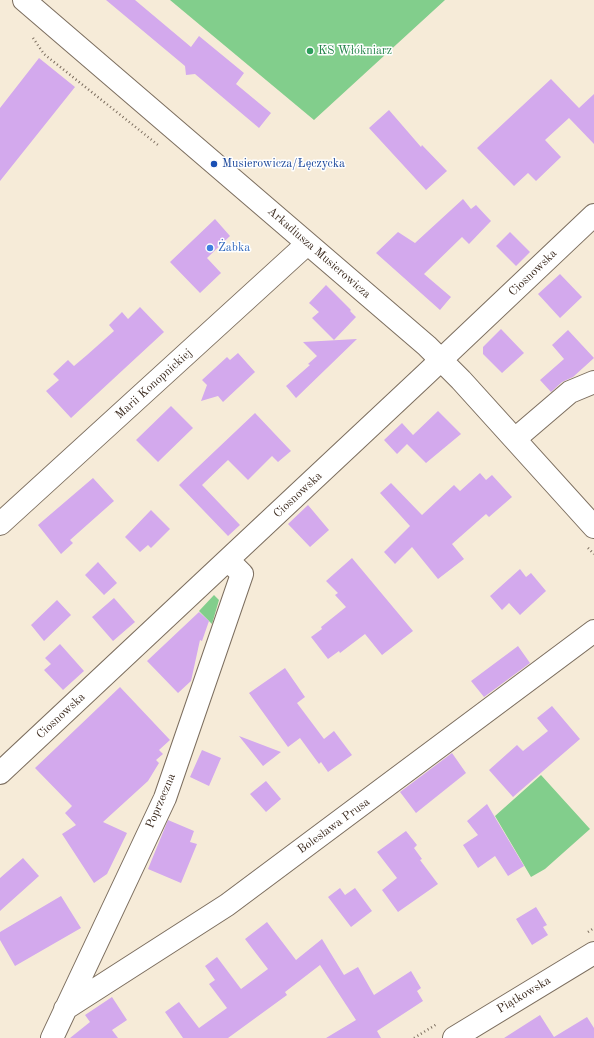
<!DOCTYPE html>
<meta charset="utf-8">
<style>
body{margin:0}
canvas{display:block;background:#f6ebd8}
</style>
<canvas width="594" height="1038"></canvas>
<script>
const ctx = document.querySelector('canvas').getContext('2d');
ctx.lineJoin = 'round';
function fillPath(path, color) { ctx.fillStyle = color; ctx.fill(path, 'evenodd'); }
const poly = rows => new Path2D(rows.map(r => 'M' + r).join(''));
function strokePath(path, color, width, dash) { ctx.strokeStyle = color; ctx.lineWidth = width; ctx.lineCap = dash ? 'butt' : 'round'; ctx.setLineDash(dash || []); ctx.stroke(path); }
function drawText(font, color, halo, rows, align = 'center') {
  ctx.font = font + ' "Old Standard TT",serif'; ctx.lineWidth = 3; ctx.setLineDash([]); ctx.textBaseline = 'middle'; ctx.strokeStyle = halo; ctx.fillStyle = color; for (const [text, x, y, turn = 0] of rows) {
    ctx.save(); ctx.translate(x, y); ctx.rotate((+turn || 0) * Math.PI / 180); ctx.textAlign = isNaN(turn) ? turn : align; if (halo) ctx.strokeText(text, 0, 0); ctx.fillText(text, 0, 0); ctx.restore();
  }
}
const green = poly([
 [170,0,445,0,314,120],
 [214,595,219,600,212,624,199,611],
 [541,775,590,829,545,869,531,877,495,816]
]);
const building = poly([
 [106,0,135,0,191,47,199,36,244,73,236,84,271,113,259,128,195,74,186,75,185,66],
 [39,58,75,87,0,181,0,108],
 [551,79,579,108,594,94,594,144,569,118,545,140,561,157,536,181,528,173,514,186,477,148],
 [389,110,421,147,422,145,447,171,426,190,369,128],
 [463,199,471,209,476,205,491,221,469,244,462,237,424,274,451,297,440,310,376,253,398,232,415,243],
 [215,219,230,236,207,258,221,273,200,293,170,262],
 [510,232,530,252,516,266,496,246],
 [560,274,582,297,560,318,538,294],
 [326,285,351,310,350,311,356,317,334,340,312,318,319,312,309,303],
 [140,307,164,332,71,418,46,391,59,380,53,374,68,360,74,366,87,355,114,331,109,325,122,312,128,319],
 [501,329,524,353,502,373,483,354,483,347],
 [568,330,594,358,573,377,562,382,551,392,540,380,564,359,552,345],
 [357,339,296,398,286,386,310,365,308,364,317,356,303,342],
 [238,353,255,372,223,402,218,396,201,401,207,385,202,380,227,357,230,360],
 [171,406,193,428,158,462,136,440],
 [438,411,461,434,426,463,407,444,397,454,384,440,402,423,413,435],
 [255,413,291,451,278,462,272,456,248,480,228,460,202,485,240,525,228,536,179,485],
 [480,473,486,480,492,475,512,497,489,517,486,514,452,544,464,559,438,579,412,547,395,564,384,552,410,526,380,493,391,483,422,515,454,485,460,491],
 [93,478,114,501,70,540,73,543,61,554,38,525],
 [308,505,329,530,310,547,288,524],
 [151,510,170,529,151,548,148,545,140,552,125,537],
 [352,558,413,631,382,655,365,634,340,653,339,651,328,659,311,637,322,629,321,627,346,607,335,595,338,593,326,581],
 [98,562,117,583,104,595,85,575],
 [520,569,526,577,531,573,546,591,520,615,509,603,502,610,490,596],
 [114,598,135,622,113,641,92,617],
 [57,600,71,615,44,641,31,625],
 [199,612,209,621,202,641,200,640,191,681,178,693,147,661],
 [60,644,84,671,63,690,44,670,51,664,45,658],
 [518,646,530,663,484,697,471,681],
 [285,668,305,697,297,703,324,739,334,731,352,755,328,772,321,762,319,764,300,738,288,747,249,693],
 [120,687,170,740,159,750,163,754,156,760,159,763,148,781,103,822,127,833,107,874,94,883,62,834,76,825,65,813,72,806,35,768],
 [552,706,580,739,513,797,489,770,517,745,523,751,548,731,537,718],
 [239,736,281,752,263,766],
 [202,750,221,758,209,786,190,777],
 [452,753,466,773,416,813,400,792],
 [266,781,281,799,266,812,250,794],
 [487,804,524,866,508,876,495,856,478,868,463,845,478,835,467,821],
 [168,820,194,831,190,842,197,844,181,883,148,869],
 [406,831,417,845,414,848,422,859,420,860,438,884,398,912,382,890,397,878,377,852],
 [23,858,39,876,0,911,0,878],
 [340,888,345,895,355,888,372,911,351,927,328,897],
 [61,896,81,928,15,966,0,940,0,932],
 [536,907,547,925,543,927,548,935,532,945,516,919],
 [267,922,296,960,322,939,344,975,358,967,374,995,411,971,421,988,417,991,423,1001,377,1031,381,1038,326,1038,356,1020,320,965,285,992,287,995,228,1038,183,1038,165,1012,179,1002,199,1028,227,1008,209,984,215,980,205,966,217,957,241,989,268,969,245,939],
 [112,997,127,1020,112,1030,118,1038,70,1038,90,1022,85,1015],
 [540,1015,554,1037,587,1017,594,1028,594,1038,504,1038]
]);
const path = poly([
 [33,38,44,54,158,145],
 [588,548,594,554],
 [588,932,594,928],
 [414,1038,437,1024]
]);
const minor = poly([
 [24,0,427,346,461,380,594,527],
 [515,439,570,392,594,382],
 [0,524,307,244],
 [0,773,425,375,594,215],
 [65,1009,227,905,594,631],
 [52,1038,165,798,242,574,228,560]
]);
const major = poly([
 [454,1038,594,953]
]);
const markers = [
 [310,51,4,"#2e9e5b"],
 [214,164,4,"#1a4fb4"],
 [210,248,4,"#3f7fe0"]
];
const leisureNames = [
 ["KS Włókniarz",318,51]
];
const transitNames = [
 ["Musierowicza/Łęczycka",222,164]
];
const shopNames = [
 ["Żabka",218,248]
];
const streetNames = [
 ["Arkadiusza Musierowicza",319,253,41],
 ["Ciosnowska",533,273,-44],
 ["Marii Konopnickiej",154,384,-42],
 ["Ciosnowska",298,495,-43],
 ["Ciosnowska",61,716,-43],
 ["Poprzeczna",161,801,-67],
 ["Bolesława Prusa",334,826,-36],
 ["Piątkowska",524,995,-31]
];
fillPath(green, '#82ce8c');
fillPath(building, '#d3a9ed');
strokePath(minor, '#7c6e5f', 24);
strokePath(major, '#7c6e5f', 24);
strokePath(path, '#7c6e5f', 2.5, [1, 3]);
strokePath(minor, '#fff', 22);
strokePath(major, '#fff', 22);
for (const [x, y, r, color] of markers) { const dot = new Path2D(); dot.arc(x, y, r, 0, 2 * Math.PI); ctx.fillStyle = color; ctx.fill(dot); strokePath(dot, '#fff', 1.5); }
drawText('12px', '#27864d', '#fff', leisureNames, 'left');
drawText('12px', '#164399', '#fff', transitNames, 'left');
drawText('12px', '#366cbe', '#fff', shopNames, 'left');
drawText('12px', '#3b2a1e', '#fff', streetNames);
</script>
